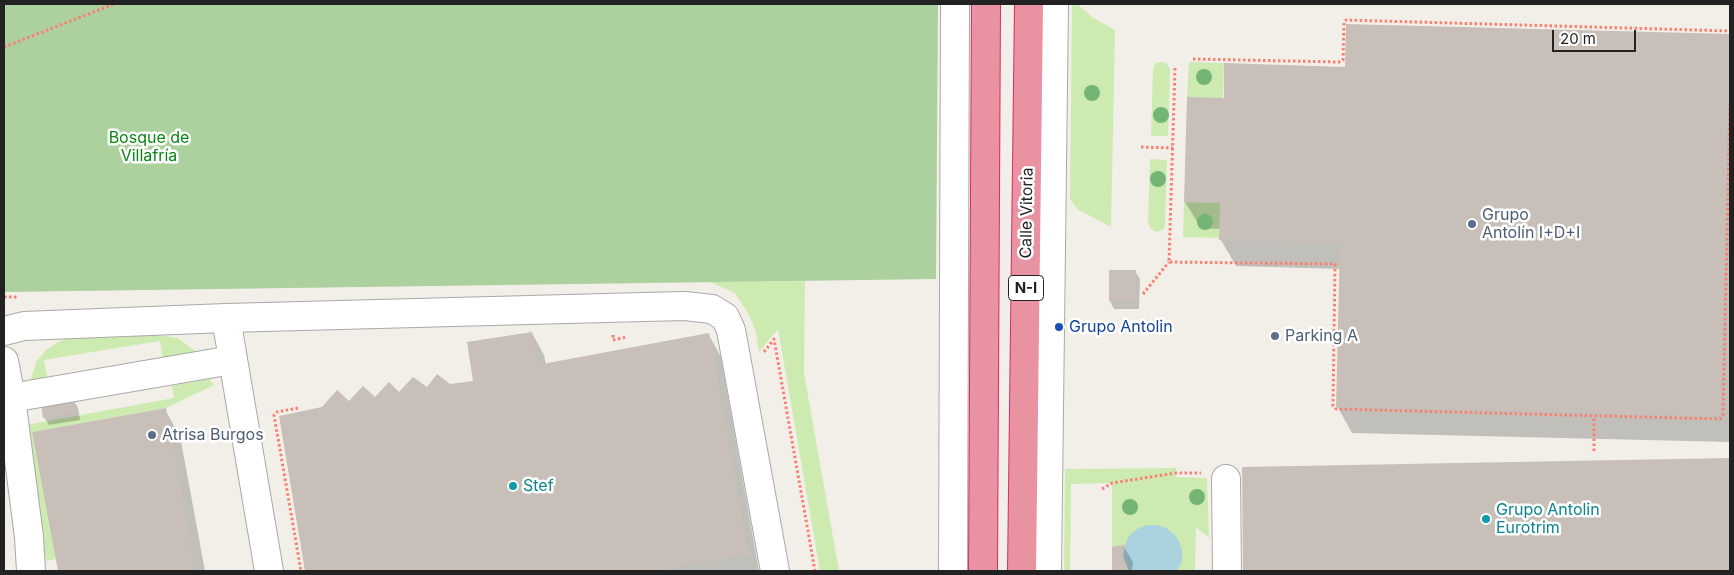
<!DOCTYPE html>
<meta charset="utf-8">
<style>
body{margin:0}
#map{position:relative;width:1734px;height:575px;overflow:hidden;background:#f2efe9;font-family:Inter,sans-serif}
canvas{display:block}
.frame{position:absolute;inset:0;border:5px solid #222;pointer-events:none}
.scale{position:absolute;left:1552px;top:30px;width:84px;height:22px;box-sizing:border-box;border:2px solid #222;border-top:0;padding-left:6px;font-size:15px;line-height:18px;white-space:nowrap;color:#222;-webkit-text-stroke:4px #fff;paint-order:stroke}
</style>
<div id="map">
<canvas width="1734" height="575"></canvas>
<div class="frame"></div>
<div class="scale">20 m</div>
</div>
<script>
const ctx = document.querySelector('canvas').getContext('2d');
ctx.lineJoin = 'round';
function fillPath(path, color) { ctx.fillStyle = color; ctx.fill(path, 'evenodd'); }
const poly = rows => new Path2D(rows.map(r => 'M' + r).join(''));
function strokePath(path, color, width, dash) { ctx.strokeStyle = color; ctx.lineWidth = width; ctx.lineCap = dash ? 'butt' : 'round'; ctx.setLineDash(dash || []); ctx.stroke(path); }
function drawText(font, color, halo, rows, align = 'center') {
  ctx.font = font + ' Inter,sans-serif'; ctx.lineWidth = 5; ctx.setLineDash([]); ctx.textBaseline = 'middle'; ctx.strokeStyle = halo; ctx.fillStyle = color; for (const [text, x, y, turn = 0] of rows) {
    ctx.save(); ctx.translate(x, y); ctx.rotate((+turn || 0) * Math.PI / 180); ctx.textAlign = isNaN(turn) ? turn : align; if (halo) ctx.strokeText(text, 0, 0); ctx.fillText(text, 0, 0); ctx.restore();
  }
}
const grass = poly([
 [1072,4,1077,4,1092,17,1115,30,1111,227,1077,209,1070,199],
 [1162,62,1166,63,1170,69,1168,136,1151,136,1153,68,1156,63],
 [1189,62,1224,63,1223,99,1187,97],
 [1150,159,1167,160,1165,225,1164,229,1157,232,1152,230,1148,224],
 [1184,202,1221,203,1219,238,1183,237],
 [805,281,804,373,839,571,820,571,778,329,759,352,756,333,749,315,735,293,710,282],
 [153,334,178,338,198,353,163,360,160,341,44,360,48,381,29,385,36,362,46,350,60,341,76,336],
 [209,379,214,385,166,408,32,432,56,559,46,561,26,425,174,398,172,386],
 [1176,468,1176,477,1207,478,1209,538,1196,527,1195,571,1112,571,1112,483,1071,484,1070,571,1064,571,1065,469]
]);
const forest = poly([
 [4,4,938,4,936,279,4,292]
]);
const water = poly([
 [1146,525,1157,525,1166,528,1174,534,1180,543,1182,552,1182,561,1177,571,1129,571,1123,556,1125,545,1129,536,1137,529]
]);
const shadow = poly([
 [1729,35,1730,442,1352,433,1337,406,1341,269,1236,266,1221,240,1221,229,1201,228,1185,202,1225,100,1346,68],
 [1135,271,1140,279,1139,309,1114,309,1110,301],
 [532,333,544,355,546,365,709,335,721,357,759,571,307,571,280,417,399,393,474,382],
 [74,401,78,408,80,420,49,425,44,417],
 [165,410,180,436,205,571,59,571,33,433],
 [1730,460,1730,571,1245,571,1243,468],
 [1124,547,1133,562,1132,571,1113,571,1113,548]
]);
const building = poly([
 [1346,24,1730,34,1720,416,1336,407,1340,243,1219,240,1220,203,1184,202,1187,97,1224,98,1224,63,1345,67],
 [1109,270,1136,270,1136,302,1109,301],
 [532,332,537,365,709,333,748,555,655,571,305,571,279,416,322,407,337,390,349,401,363,386,375,397,389,382,399,392,413,377,427,387,437,374,450,384,473,381,467,342],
 [74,399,77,413,43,418,41,404],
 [166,408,195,571,58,571,32,432],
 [1730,458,1730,571,1243,571,1242,467],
 [1125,545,1123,556,1129,571,1112,571,1112,547]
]);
const path = poly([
 [4,47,114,4],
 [1193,59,1339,62,1343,60,1344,22,1346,20,1730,31],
 [1175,68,1169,262,1335,264,1333,406,1336,409,1720,419,1723,415,1730,104],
 [1141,147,1173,148],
 [1143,294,1169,262],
 [4,297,17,297],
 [613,335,613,340,627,337],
 [764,352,774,339,815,571],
 [298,408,277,412,274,415,301,571],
 [1594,451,1594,416],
 [1102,489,1112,483,1176,473,1201,473]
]);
const minor = poly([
 [226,318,269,571],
 [4,331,24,326,226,318,643,307,685,306,712,309,725,317,731,330,775,571],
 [4,361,11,398,29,537,31,571],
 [11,398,232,360],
 [1226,479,1227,571],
 [953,571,955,4],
 [1047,571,1054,4]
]);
const highway = poly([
 [983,571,986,4],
 [1022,571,1029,4]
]);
const trees = [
 [1204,77],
 [1092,93],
 [1161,115],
 [1158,179],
 [1205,222],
 [1197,497],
 [1130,507]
];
const markers = [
 [1472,224,5,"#5c6f8a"],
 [1059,327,5,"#1a4fb4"],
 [1275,336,5,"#5c6f8a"],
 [152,435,5,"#5c6f8a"],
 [513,486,5,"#0f9aa8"],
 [1486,519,5,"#0f9aa8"]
];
const shields = [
 [1026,288,35]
];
const shieldNames = [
 ["N-I",1026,288]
];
const parkNames = [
 ["Bosque de",149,138],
 ["Villafría",149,156]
];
const streetNames = [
 ["Calle Vitoria",1027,213,-89]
];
const serviceNames = [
 ["Grupo",1482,215],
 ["Antolín I+D+I",1482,233],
 ["Parking A",1285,336],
 ["Atrisa Burgos",162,435]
];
const transitNames = [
 ["Grupo Antolin",1069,327]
];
const cultureNames = [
 ["Stef",523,486],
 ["Grupo Antolin",1496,510],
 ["Eurotrim",1496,528]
];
fillPath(grass, '#cdebb0');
fillPath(forest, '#add19e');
fillPath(water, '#aad3df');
fillPath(shadow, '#0003');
fillPath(building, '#c7bfb8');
strokePath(minor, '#a9a9a9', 30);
strokePath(highway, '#dc2a67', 30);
strokePath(path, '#fa8072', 3, [2.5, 2.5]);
strokePath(minor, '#fff', 28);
strokePath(highway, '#e892a2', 28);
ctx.fillStyle = '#74b475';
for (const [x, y] of trees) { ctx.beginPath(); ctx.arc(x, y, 8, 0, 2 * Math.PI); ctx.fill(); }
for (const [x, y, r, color] of markers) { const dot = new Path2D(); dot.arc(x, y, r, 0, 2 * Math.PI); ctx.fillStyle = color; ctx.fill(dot); strokePath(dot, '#fff', 2); }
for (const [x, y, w] of shields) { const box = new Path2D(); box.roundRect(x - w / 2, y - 12.5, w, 25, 4); ctx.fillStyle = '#fff'; ctx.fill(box); strokePath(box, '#222', 1); }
drawText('bold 15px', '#222', null, shieldNames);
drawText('16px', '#0c8416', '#fff', parkNames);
drawText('16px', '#222', '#fff', streetNames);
drawText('16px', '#4e5e75', '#fff', serviceNames, 'left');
drawText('16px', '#164399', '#fff', transitNames, 'left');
drawText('16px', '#0d838f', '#fff', cultureNames, 'left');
</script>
